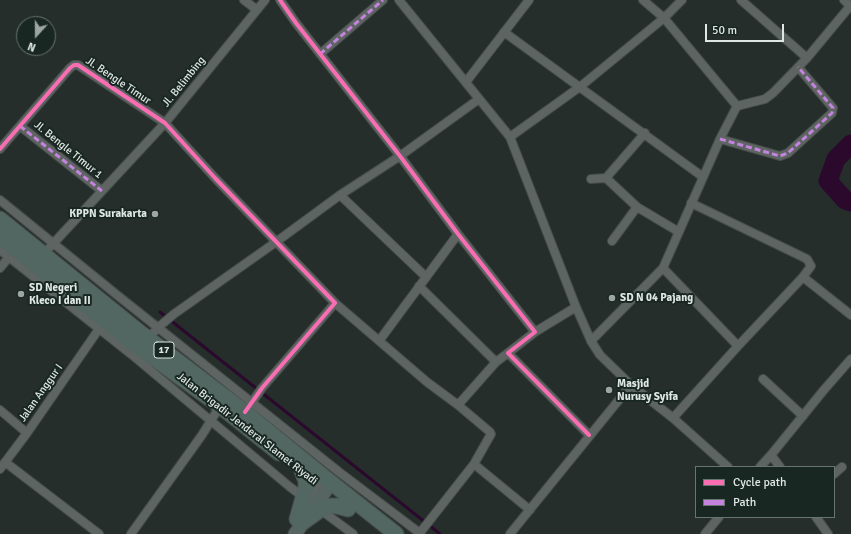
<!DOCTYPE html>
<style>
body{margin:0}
#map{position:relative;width:851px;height:534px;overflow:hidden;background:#262e2b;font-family:Signika,sans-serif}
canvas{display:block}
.legend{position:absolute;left:695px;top:466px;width:140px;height:52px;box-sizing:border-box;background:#192722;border:1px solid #687470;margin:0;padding:5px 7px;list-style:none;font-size:12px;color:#dee7e4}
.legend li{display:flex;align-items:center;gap:8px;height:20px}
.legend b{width:20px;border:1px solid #687470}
.north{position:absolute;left:16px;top:16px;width:40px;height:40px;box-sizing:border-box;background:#192722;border:1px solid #687470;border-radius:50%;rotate:201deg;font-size:11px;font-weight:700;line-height:16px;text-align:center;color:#dee7e4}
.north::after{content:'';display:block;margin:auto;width:14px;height:18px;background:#9ea6a3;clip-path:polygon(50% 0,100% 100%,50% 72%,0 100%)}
.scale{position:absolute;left:705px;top:24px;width:79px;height:18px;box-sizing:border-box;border:2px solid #dee7e4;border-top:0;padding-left:5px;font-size:12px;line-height:14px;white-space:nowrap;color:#dee7e4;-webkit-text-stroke:3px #192722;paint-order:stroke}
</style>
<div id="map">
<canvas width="851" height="534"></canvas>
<ul class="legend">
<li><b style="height:5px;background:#f96db3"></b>Cycle path</li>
<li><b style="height:5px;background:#c483df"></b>Path</li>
</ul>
<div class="north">N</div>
<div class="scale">50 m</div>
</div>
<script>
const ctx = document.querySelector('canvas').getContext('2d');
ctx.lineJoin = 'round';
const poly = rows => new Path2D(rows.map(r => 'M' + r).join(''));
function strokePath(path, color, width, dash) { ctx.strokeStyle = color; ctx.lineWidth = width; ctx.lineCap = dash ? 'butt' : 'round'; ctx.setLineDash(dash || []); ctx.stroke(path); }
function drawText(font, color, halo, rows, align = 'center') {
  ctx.font = font + ' Signika,sans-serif'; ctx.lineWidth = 4; ctx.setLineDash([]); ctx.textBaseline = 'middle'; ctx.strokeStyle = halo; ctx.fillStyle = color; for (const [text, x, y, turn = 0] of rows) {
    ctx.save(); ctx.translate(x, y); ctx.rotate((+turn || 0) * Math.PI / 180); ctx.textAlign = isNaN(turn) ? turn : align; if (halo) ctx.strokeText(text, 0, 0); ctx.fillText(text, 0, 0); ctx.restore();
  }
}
const stream = poly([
 [160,312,440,534]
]);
const river = poly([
 [851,144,836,159,828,181,845,200,851,202]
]);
const street = poly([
 [244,0,257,10],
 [280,0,296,23,400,156,458,234,535,332,508,353,589,435],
 [399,0,510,137,576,307,591,341,600,355,631,385],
 [643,0,664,18,737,106],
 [741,0,807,58],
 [844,0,850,6],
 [504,32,703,177],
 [320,54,383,0],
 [466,82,529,0],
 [20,126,102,191],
 [510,137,581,86,664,18,682,0],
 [720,139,780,156,788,153,832,113,833,108,798,67],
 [0,149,70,68,74,65,78,65,165,123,215,178,335,303,262,388,245,412],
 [606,178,645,133],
 [591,179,606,178,637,207,679,232],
 [340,195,426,277],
 [0,200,117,295,339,472,421,534],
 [612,241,637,207],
 [50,247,165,123,265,0],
 [0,250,131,354,290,487,353,534],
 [0,268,9,257],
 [663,268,738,346],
 [803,277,851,315],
 [419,286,496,362],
 [335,303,427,382,458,405],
 [535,332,576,307],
 [148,338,161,325,174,314,276,242,340,195,400,156,479,99],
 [379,341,458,234],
 [591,341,663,268,720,139,737,106,765,99,773,93,807,58,851,5],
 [508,353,496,362,458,405,490,432,491,434,474,464,530,510],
 [763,379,803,416],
 [0,410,27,433],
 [673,418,738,346,803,277,811,266,807,259,691,203],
 [771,455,780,467],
 [5,462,99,534],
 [760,467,771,455,823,391,851,359],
 [0,469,27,433,101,326],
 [834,474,842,467],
 [816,517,828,534],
 [131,534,202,435,220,406],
 [419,534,474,464],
 [510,534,631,385,673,418,728,467],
 [705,534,719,517]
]);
const secondary = poly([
 [314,495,328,480]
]);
const primary = poly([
 [295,534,331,483]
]);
const highway = poly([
 [0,219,142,334,245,412,328,480,396,534],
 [0,237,138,347,220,406,279,453],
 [297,519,306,487,306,481,302,471],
 [302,523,320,510,328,506,337,506,348,509]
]);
const quiet = poly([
 [320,54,383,0],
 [20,126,102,191],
 [720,139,780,156,788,153,832,113,833,108,798,67]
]);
const cycleway = poly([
 [280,0,296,23,400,156,458,234,535,332,508,353,589,435],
 [0,149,70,68,74,65,78,65,165,123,215,178,335,303,262,388,245,412]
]);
const markers = [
 [155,214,4,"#9ea6a3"],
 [21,294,4,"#9ea6a3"],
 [612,298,4,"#9ea6a3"],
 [609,390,4,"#9ea6a3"]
];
const shields = [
 [164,350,20]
];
const shieldNames = [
 ["17",164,350]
];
const streetNames = [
 ["Jl. Bengle Timur",118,81,34],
 ["Jl. Belimbing",184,82,-51],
 ["Jl. Bengle Timur 1",68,150,39],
 ["Jalan Anggur I",41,393,-55],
 ["Jalan Brigadir Jenderal Slamet Riyadi",247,429,38]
];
const poiNames = [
 ["KPPN Surakarta",147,214,"right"],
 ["SD Negeri",29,288],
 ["Kleco I dan II",29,301],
 ["SD N 04 Pajang",620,298],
 ["Masjid",617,384],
 ["Nurusy Syifa",617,397]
];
strokePath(stream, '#2b092c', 3);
strokePath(river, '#2b092c', 19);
strokePath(street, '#454c4a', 10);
strokePath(secondary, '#454c4a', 14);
strokePath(primary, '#454c4a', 15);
strokePath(highway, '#454c4a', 17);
strokePath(street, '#5d6461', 8);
strokePath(secondary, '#5d6461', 12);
strokePath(primary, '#576562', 13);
strokePath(highway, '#526761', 15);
strokePath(quiet, '#c483df', 3, [6, 3]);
strokePath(cycleway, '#f96db3', 4);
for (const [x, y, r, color] of markers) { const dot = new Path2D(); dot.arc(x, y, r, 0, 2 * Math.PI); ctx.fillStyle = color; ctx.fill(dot); strokePath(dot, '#192722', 1.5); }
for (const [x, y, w] of shields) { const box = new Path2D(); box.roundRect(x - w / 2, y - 8, w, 16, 3); ctx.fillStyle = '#192722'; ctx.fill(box); strokePath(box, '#dee7e4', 1); }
drawText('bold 10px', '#dee7e4', null, shieldNames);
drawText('11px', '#dee7e4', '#192722', streetNames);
drawText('bold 11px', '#dee7e4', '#192722', poiNames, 'left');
</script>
